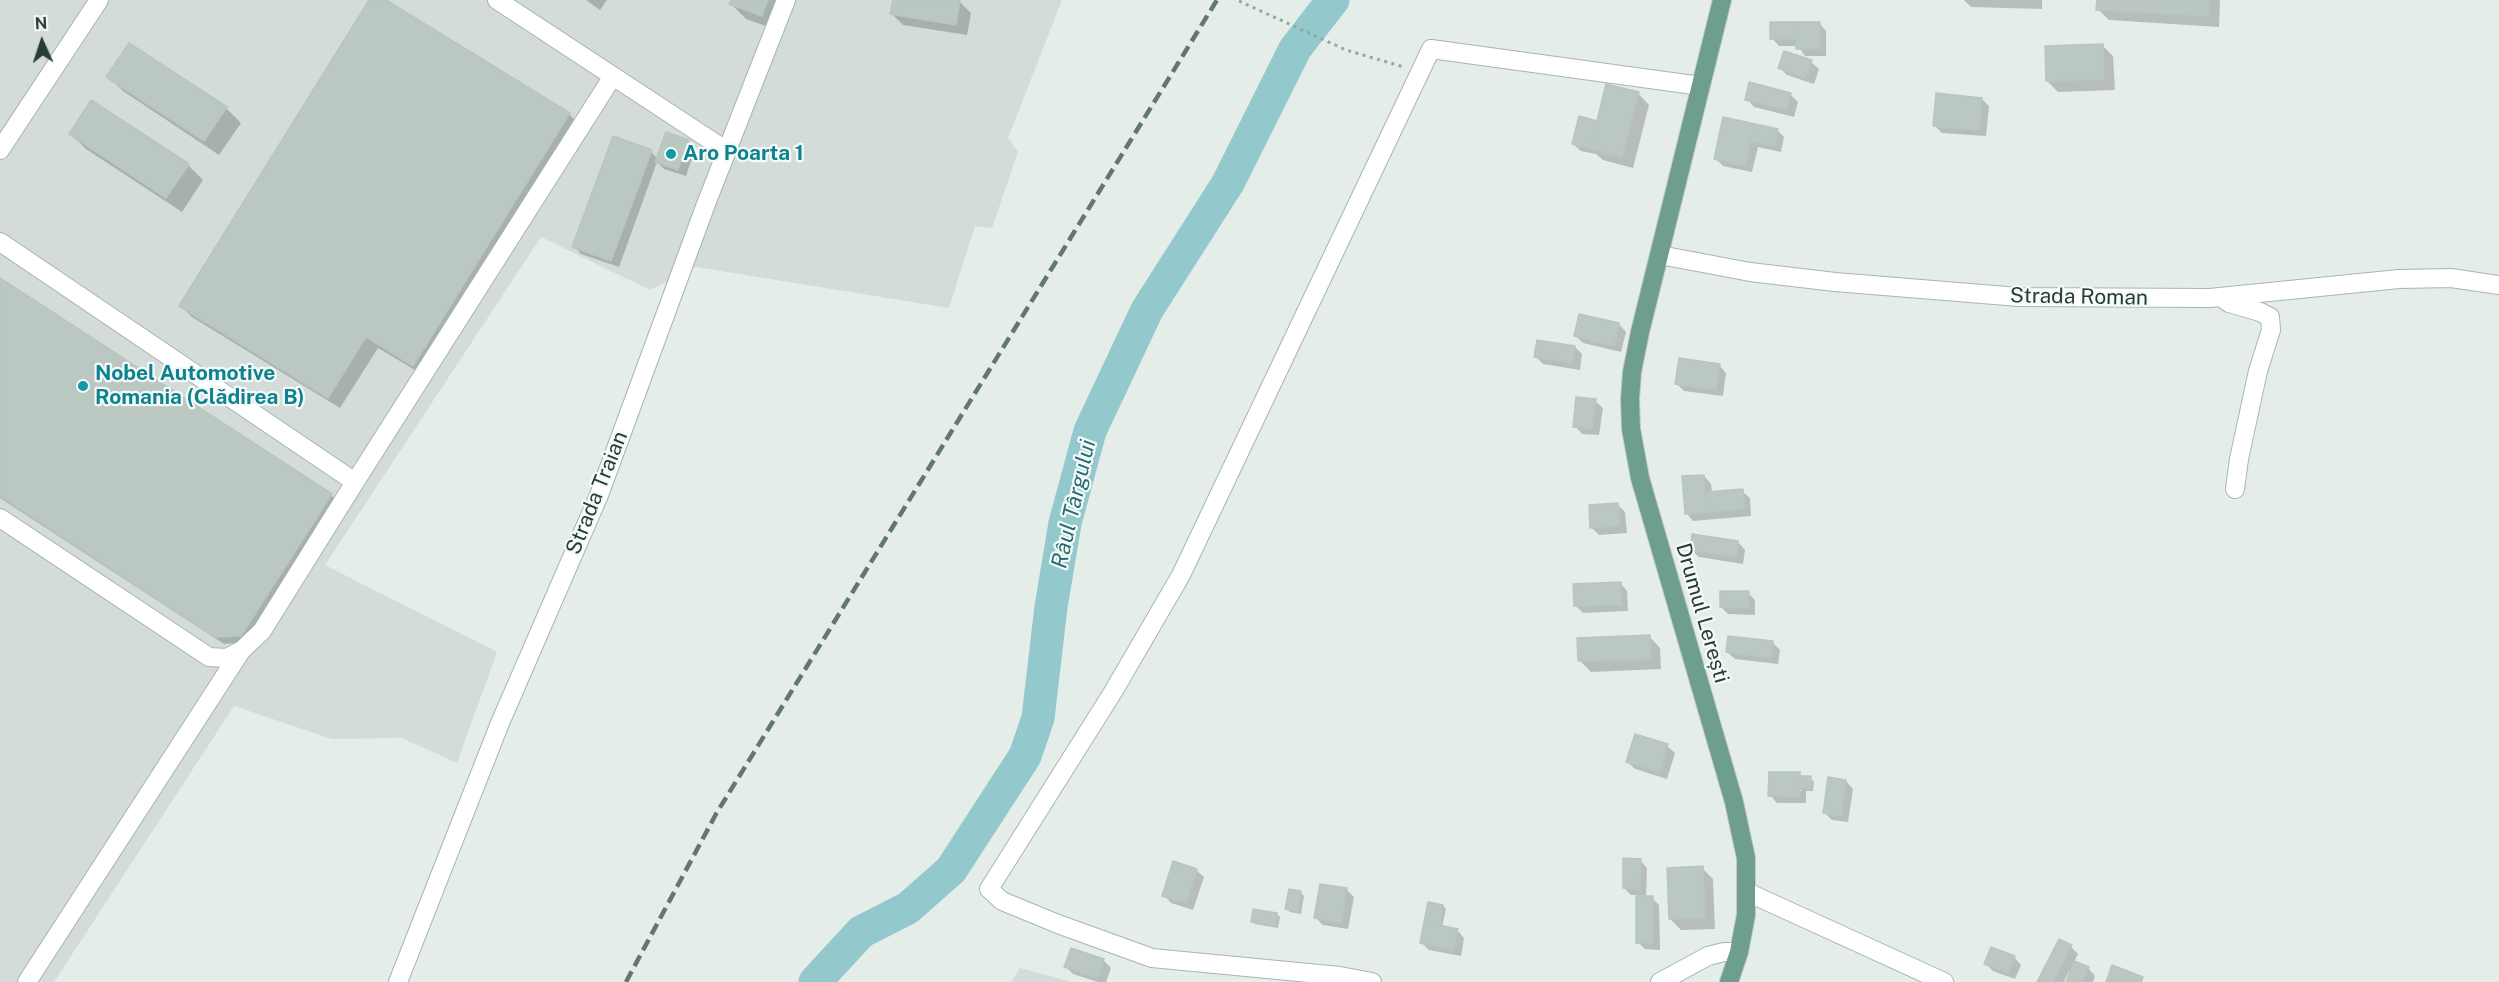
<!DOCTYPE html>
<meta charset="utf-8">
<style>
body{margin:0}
#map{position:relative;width:2499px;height:982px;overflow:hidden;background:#e5ede9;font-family:"Public Sans",sans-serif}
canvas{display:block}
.north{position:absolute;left:12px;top:12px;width:60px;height:60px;-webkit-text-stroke:4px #f5f9f7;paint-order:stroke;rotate:357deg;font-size:16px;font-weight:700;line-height:24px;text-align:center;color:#263d35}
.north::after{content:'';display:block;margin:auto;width:21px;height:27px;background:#263d35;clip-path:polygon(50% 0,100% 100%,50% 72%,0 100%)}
</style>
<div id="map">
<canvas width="2499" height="982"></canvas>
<div class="north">N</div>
</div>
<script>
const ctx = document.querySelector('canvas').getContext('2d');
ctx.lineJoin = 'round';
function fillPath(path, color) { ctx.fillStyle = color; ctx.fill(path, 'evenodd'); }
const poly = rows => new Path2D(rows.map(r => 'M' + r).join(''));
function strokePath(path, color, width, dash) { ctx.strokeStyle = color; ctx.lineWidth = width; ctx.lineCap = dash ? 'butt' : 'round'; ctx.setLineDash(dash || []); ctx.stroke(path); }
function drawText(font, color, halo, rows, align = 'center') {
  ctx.font = font + ' "Public Sans",sans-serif'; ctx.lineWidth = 4.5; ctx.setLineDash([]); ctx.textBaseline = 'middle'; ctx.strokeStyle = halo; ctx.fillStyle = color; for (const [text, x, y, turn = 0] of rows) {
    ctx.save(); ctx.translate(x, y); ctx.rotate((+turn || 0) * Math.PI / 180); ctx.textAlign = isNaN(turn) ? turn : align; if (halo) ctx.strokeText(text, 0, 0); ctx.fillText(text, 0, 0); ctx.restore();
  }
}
const built = poly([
 [0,0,1062,0,1008,138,1018,152,992,228,975,226,949,308,696,267,650,290,541,237,325,565,497,652,457,763,402,738,332,739,234,706,54,982,0,982],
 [1020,968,1071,982,1011,982]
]);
const shadow = poly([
 [371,0,383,0,569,114,580,125,425,376,378,348,340,408,192,317,181,306],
 [586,0,607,0,600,10],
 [732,0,788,0,777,30,746,19,731,4],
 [894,0,960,2,971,13,967,35,903,25,892,14],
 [1964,0,2042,0,2042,9,1971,7],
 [2098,0,2220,0,2219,27,2109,20,2098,9],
 [1819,23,1826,31,1826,56,1805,56,1798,46,1779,46,1772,38],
 [2102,45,2113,56,2115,90,2058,92,2047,81],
 [1811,62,1819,69,1814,84,1787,75,1780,68],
 [108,76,226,108,241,123,219,155,123,91],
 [1638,93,1649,105,1633,168,1603,160,1596,154,1581,151,1573,144],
 [1790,94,1798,102,1794,117,1754,107,1747,99],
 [1982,99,1989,106,1986,136,1942,133,1934,125],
 [1724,118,1777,130,1784,137,1781,152,1758,147,1752,172,1723,166,1715,158],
 [71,134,188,165,203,180,182,212,86,149],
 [688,142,695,149,686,176,664,169,657,162,619,267,581,254,574,246,651,152,658,159],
 [0,280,331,495,338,502,248,642,224,644,0,498],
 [1619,324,1626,332,1621,352,1583,343,1576,336],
 [1575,347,1582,354,1580,370,1543,364,1536,357],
 [1719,365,1726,373,1723,396,1684,391,1677,384],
 [1595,401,1603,408,1599,435,1582,434,1575,426],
 [1704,476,1711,484,1712,493,1742,491,1750,498,1751,516,1693,521,1686,513],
 [1617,504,1625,512,1627,533,1599,535,1592,528],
 [1738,542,1745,550,1743,564,1699,557,1691,550],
 [1620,583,1627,591,1628,611,1583,613,1576,606],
 [1748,593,1755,600,1755,615,1728,614,1721,607],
 [1649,636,1660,648,1661,669,1591,672,1580,661],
 [1729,638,1773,643,1780,650,1778,664,1735,659,1727,652],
 [1667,746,1675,753,1667,779,1635,769,1628,762],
 [1801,776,1814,781,1813,791,1806,791,1806,803,1777,803,1770,795,1801,791],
 [1846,781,1853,789,1848,822,1832,820,1825,813],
 [1640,860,1647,868,1646,898,1652,898,1659,905,1660,950,1645,949,1638,942,1637,895,1631,895,1624,888],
 [1702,868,1713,879,1715,929,1681,930,1670,919],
 [1196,870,1204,877,1193,910,1171,903,1164,895],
 [1346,889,1354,897,1348,929,1323,925,1316,918],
 [1301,893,1304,896,1301,914,1290,912,1287,909],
 [1429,904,1443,906,1446,909,1442,927,1457,930,1464,938,1461,956,1429,950,1422,943],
 [1277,914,1280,917,1278,928,1255,924,1252,921],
 [2071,947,2078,954,2074,962,2088,968,2095,976,2093,982,2067,982,2072,972,2069,971,2064,982,2039,982],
 [2014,957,2021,965,2015,979,1993,971,1986,964],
 [1103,960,1111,968,1106,982,1098,982,1073,974,1066,967]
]);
const river = poly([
 [815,982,861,932,908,908,951,870,1025,756,1038,718,1051,607,1065,523,1090,431,1147,310,1228,183,1295,49,1333,0]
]);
const building = poly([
 [369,0,386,0,570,113,413,366,366,337,328,398,179,306,369,0],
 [731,0,768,0,762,16,729,4,731,0],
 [893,0,960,0,956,25,890,14,893,0],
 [2097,0,2209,0,2208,16,2096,10,2097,0],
 [1770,22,1796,22,1796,39,1770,39,1770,22],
 [1796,22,1820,22,1820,49,1796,49,1796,22],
 [129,43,227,107,204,141,106,77,129,43],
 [2103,44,2104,79,2046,81,2045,46,2103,44],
 [1784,51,1812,60,1806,78,1778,68,1784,51],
 [1749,82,1791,93,1787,110,1745,100,1749,82],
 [1606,84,1639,92,1622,157,1590,149,1606,84],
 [1936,93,1982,98,1979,130,1933,126,1936,93],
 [91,100,189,164,166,198,69,134,91,100],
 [1579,116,1597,121,1590,149,1572,144,1579,116],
 [1723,117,1755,124,1745,166,1714,159,1723,117],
 [1755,124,1778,129,1774,146,1751,141,1755,124],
 [666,132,689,140,678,170,655,162,666,132],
 [613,136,652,150,611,261,572,247,613,136],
 [0,278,332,494,241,636,215,637,0,496,0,278],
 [1579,314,1619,323,1614,346,1574,336,1579,314],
 [1537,340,1575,346,1573,363,1534,357,1537,340],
 [1679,358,1720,364,1716,390,1675,384,1679,358],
 [1576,397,1596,399,1592,429,1573,427,1576,397],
 [1704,475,1707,512,1685,514,1682,476,1704,475],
 [1743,489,1744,509,1707,512,1706,492,1743,489],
 [1618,503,1620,526,1590,528,1589,505,1618,503],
 [1692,534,1738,541,1736,557,1690,550,1692,534],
 [1621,582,1622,605,1574,606,1573,584,1621,582],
 [1720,591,1749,591,1748,608,1720,607,1720,591],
 [1650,635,1651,659,1578,661,1577,638,1650,635],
 [1728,636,1773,641,1771,658,1726,652,1728,636],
 [1635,734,1668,744,1660,772,1626,762,1635,734],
 [1769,772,1800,772,1799,797,1768,796,1769,772],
 [1800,776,1811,776,1811,789,1799,789,1800,776],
 [1828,777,1846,780,1841,816,1823,813,1828,777],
 [1623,858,1641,859,1640,889,1623,888,1623,858],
 [1173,861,1197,869,1186,903,1162,896,1173,861],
 [1703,866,1705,918,1669,919,1667,868,1703,866],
 [1320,884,1347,888,1341,923,1314,918,1320,884],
 [1289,889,1301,891,1298,912,1285,909,1289,889],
 [1636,896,1653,896,1653,943,1636,943,1636,896],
 [1428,902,1443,905,1440,925,1424,922,1428,902],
 [1253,909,1277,913,1276,926,1251,922,1253,909],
 [1424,922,1458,929,1453,950,1420,943,1424,922],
 [2059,939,2072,945,2053,982,2037,982,2059,939],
 [1991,947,2015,956,2008,973,1984,964,1991,947],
 [1071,948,1104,959,1098,978,1064,967,1071,948],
 [2074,961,2089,967,2083,982,2066,982,2074,961],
 [2112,965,2143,977,2141,982,2106,982,2112,965]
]);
const path = poly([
 [1239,1,1346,50,1404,67]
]);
const minor = poly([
 [497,0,727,151],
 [0,150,99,0],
 [0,242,355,482,613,76],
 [1660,255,1750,272,1835,282,2019,297,2210,298,2399,279,2451,278,2499,285],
 [2222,298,2229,303,2260,312,2270,317,2271,330,2258,371,2239,459,2235,489],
 [0,518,209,657,227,658,242,650,262,631,355,482],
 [1747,892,1944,982],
 [27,982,241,651],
 [398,982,500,723,599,495,706,204,786,0],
 [1372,982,1340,976,1152,958,1058,924,1002,901,989,889,1113,692,1181,575,1431,49,1701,86],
 [1660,982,1708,956,1724,952,1739,952]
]);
const major = poly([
 [1722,0,1640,332,1632,372,1630,399,1631,429,1640,478,1734,802,1746,858,1746,915,1739,952,1729,982]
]);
const rail = poly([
 [626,982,716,814,1217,0]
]);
const markers = [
 [671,154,6,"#0f9aa8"],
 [83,386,6,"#0f9aa8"]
];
const cultureNames = [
 ["Aro Poarta 1",683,154],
 ["Nobel Automotive",95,374],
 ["Romania (Clădirea B)",95,398]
];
const streetNames = [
 ["Strada Roman",2079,297,1],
 ["Strada Traian",597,493,-68],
 ["Drumul Lerești",1702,613,74]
];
const waterNames = [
 ["Râul Târgului",1074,504,-77]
];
fillPath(built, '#d3dcd8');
fillPath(shadow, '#0003');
strokePath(river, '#93c8cc', 33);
fillPath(building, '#bbc7c1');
strokePath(building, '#b8c6bf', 1.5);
strokePath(minor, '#a8b5af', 20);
strokePath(major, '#c2c9c6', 20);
strokePath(path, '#89ad9f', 3, [3, 4.5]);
strokePath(minor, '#fff', 18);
strokePath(major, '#6e9e8e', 18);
strokePath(rail, '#617870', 4.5, [12, 6]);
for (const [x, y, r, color] of markers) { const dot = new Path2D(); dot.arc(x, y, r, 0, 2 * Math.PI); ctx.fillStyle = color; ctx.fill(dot); strokePath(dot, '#f5f9f7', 2); }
drawText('bold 21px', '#0d838f', '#f5f9f7', cultureNames, 'left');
drawText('21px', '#263d35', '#f5f9f7', streetNames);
drawText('italic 22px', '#266d73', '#f5f9f7', waterNames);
</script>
